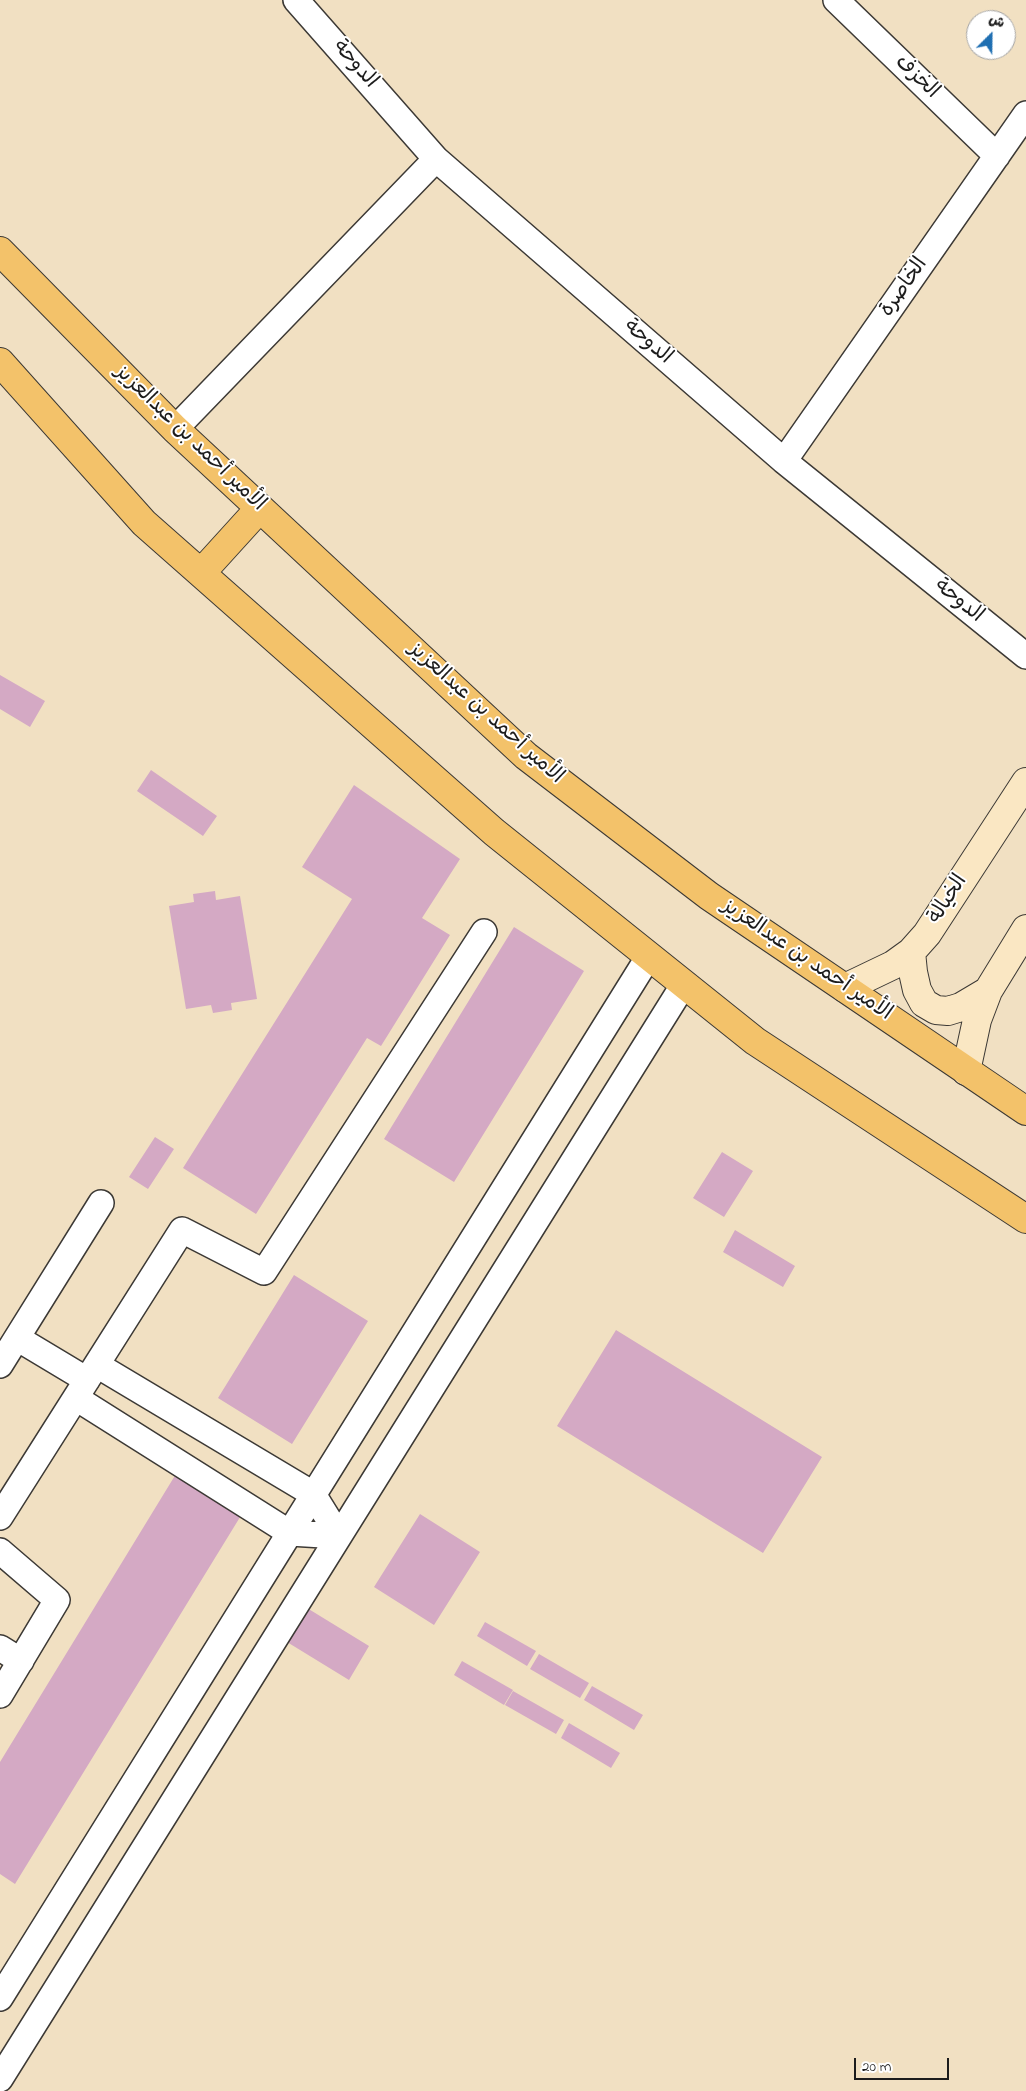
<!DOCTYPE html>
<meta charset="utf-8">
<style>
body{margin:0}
#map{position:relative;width:1026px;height:2091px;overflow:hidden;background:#f1e0c2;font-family:"Indie Flower","Playpen Sans Arabic",sans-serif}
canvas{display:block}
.north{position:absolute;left:966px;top:10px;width:50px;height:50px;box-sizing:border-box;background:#fff;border:1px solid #a4a4a4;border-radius:50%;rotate:23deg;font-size:14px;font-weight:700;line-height:20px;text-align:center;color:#1c1c1c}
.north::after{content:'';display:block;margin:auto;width:18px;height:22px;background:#1f6fb2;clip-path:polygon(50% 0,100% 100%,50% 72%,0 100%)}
.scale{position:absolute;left:854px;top:2058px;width:95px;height:22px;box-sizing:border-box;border:2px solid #1c1c1c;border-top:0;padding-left:6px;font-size:15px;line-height:18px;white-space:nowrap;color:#1c1c1c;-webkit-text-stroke:4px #fff;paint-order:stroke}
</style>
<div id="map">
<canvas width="1026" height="2091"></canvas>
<div class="north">ش</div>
<div class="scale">20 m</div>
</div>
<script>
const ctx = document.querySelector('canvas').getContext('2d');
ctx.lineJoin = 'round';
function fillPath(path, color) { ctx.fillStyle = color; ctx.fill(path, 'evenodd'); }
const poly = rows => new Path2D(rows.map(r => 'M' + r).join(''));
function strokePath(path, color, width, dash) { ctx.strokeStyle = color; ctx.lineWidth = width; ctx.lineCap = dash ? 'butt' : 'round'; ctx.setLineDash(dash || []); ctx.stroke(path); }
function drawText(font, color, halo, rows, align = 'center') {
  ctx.font = font + ' "Indie Flower","Playpen Sans Arabic",sans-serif'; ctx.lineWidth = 4; ctx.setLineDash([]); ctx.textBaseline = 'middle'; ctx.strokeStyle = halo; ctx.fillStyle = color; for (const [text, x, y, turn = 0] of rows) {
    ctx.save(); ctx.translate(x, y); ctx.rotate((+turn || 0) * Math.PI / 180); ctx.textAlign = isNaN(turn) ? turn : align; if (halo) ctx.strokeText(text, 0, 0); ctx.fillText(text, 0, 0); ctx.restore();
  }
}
const building = poly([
 [0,675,45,701,30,727,0,709],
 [151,770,217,816,203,836,137,791],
 [354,785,460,859,422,918,450,935,381,1046,367,1038,256,1214,183,1168,352,899,302,867],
 [215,891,216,900,240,896,257,999,231,1003,232,1010,213,1013,211,1005,186,1009,169,906,194,902,193,894],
 [514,927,584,971,454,1182,384,1139],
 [155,1137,174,1149,148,1189,129,1177],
 [722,1152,753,1171,724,1217,693,1198],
 [735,1230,795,1266,783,1287,723,1252],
 [294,1275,368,1321,292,1444,218,1398],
 [616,1330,822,1457,763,1553,557,1426],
 [179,1469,245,1509,15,1884,0,1874,0,1762],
 [420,1514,480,1552,434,1625,374,1587],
 [307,1608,369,1646,349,1680,287,1642],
 [485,1622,536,1651,527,1666,477,1636],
 [539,1654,589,1683,580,1698,530,1669],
 [462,1661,513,1690,504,1705,454,1675],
 [592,1686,643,1715,634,1730,584,1700],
 [513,1691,564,1720,556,1734,505,1705],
 [569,1723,620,1753,611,1768,561,1738]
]);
const street = poly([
 [296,0,436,159,784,461,1026,656],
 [836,0,997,156],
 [175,429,436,159],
 [784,461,1026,114],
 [17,1338,87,1380],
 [0,1365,101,1203],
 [97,1365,313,1494,339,1536],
 [76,1398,290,1533,339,1536],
 [0,1517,182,1230,264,1272,484,932],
 [0,1551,57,1600,0,1695],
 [0,1648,21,1661],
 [0,1998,649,956],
 [0,2079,684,984]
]);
const secondary = poly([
 [911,952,913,972,917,990,924,1003,936,1010,948,1011,961,1007,988,991],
 [845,988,893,965,911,952,927,934,1026,782],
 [966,1071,977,1020,988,991,1026,929]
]);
const primary = poly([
 [0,251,175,429,526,756,709,896,1026,1111],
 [0,362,144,523,494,832,755,1041,1026,1219],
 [201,573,260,508]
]);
const streetNames = [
 ["الدوحة",354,65,49],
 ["الخزف",916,78,44],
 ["الخاصرة",905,288,-55],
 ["الدوحة",647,343,41],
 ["الأمير أحمد بن عبدالعزيز",189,439,44],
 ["الدوحة",958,602,39],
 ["الأمير أحمد بن عبدالعزيز",485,714,42],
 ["الخيالة",949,900,-57],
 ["الأمير أحمد بن عبدالعزيز",806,961,34]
];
fillPath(building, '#d4a9c4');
strokePath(street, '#3c3935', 28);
strokePath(secondary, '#3c3935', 30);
strokePath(primary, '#3c3935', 30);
strokePath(street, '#fff', 25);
strokePath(secondary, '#fae7c3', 28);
strokePath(primary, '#f3c26a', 28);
drawText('21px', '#1c1c1c', '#fff', streetNames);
</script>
